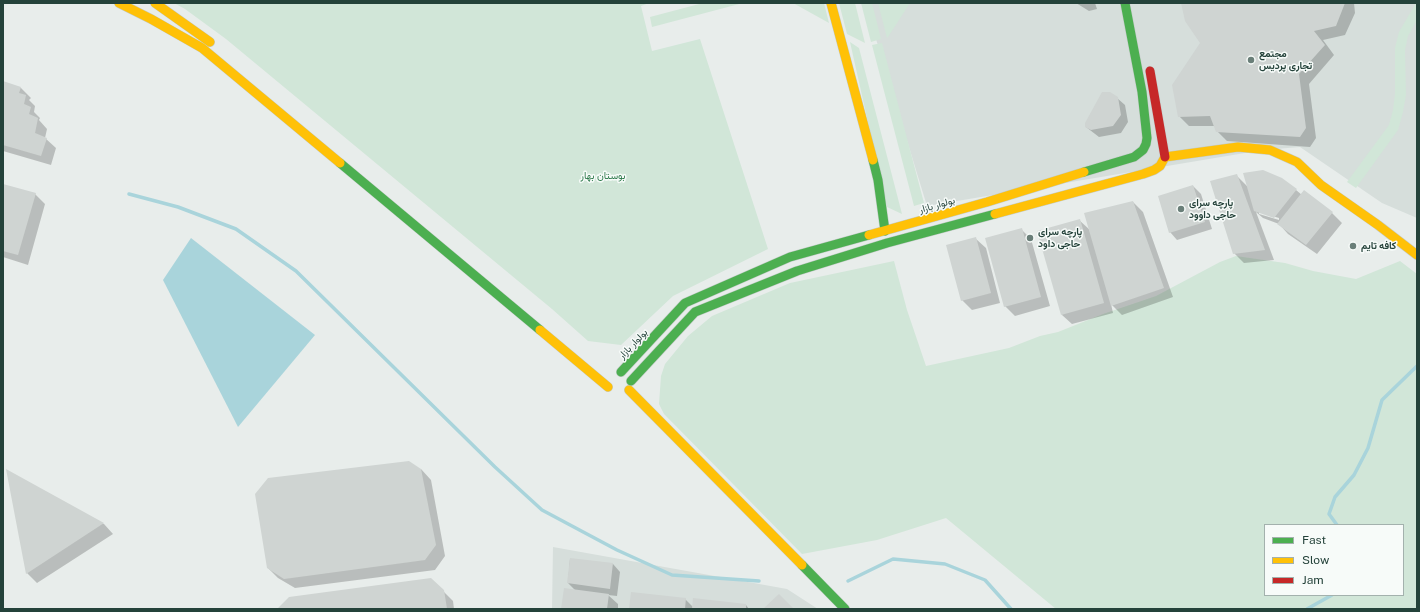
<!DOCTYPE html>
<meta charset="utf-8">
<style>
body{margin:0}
#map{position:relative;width:1420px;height:612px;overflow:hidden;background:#e8edeb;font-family:"Public Sans",sans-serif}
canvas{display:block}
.frame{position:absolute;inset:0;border:4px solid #24423a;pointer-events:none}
.legend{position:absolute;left:1264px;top:524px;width:140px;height:72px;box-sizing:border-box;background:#f7fbf9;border:1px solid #a3b1ad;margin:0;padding:5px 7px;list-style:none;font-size:12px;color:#24423a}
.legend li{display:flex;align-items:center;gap:8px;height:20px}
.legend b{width:20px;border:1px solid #a3b1ad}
</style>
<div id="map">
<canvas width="1420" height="612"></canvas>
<div class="frame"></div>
<ul class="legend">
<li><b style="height:5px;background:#4caf50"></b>Fast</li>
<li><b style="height:5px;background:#ffc107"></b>Slow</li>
<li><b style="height:5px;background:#c62828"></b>Jam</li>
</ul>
</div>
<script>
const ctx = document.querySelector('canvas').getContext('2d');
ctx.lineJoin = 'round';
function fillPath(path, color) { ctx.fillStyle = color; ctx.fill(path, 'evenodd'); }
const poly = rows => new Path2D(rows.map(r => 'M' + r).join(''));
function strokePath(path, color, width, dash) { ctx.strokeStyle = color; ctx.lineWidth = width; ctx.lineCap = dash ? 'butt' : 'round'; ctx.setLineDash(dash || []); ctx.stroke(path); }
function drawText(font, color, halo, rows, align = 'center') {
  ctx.font = font + ' "Public Sans",Vazirmatn,sans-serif'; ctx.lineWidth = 3; ctx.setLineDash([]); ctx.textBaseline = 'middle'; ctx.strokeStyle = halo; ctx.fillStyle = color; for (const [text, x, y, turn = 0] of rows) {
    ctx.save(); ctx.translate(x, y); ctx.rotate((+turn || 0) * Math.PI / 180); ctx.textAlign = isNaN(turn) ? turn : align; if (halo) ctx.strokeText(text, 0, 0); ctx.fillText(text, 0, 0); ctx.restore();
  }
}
const built = poly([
 [865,3,1417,3,1417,218,1382,203,1300,147,1263,150,927,206],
 [553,547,787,589,818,609,552,609]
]);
const green = poly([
 [174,3,649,3,641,6,652,51,700,39,768,249,673,296,621,345,588,341,552,309,226,39,185,9],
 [703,3,743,3,652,27,650,17],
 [793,3,824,3,829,23],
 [839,3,855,3,865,43,847,34],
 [861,3,872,3,881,39,871,42],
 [878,3,910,3,888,37,887,38],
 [1416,3,1417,20,1408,36,1405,50,1406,95,1403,112,1398,130,1356,188,1347,182,1389,125,1393,110,1395,94,1395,48,1399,32],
 [850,42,859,48,902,214,887,207],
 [882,43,924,203,914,206,872,45],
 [1236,256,1285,263,1313,271,1356,279,1400,261,1417,274,1417,609,1056,609,946,518,877,540,802,554,664,414,659,404,661,376,665,364,688,336,712,316,790,283,894,261,907,310,926,366,1009,348,1040,336,1058,332,1103,314,1156,296,1220,262],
 [1265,525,1403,525,1403,595,1265,595]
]);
const water = poly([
 [191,238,315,335,238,427,163,280]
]);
const shadow = poly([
 [1076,3,1095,3,1097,9,1089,11],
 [1182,3,1354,3,1355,13,1345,35,1323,40,1334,55,1309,84,1316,138,1310,147,1227,141,1217,131,1215,126,1189,126,1179,116,1201,43],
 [3,82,21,88,31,98,29,100,35,106,34,112,40,118,39,120,47,129,45,138,56,148,51,165,3,151],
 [1117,98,1125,105,1128,122,1121,133,1099,137,1086,127],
 [1237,176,1248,187,1296,190,1302,195,1332,213,1342,223,1317,254,1288,234,1279,224,1263,218,1256,212,1274,260,1244,263,1234,253],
 [1259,212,1279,218,1279,220,1259,214],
 [3,185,35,194,45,204,28,265,3,257],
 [1193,186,1201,194,1212,229,1177,240,1170,232],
 [1133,202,1143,212,1173,297,1122,315,1111,304,1113,313,1072,324,1062,315,1079,220,1090,230],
 [1021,229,1031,239,1050,306,1015,316,1005,306],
 [976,239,986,248,1000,303,972,310,962,300],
 [421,469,431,480,445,556,435,570,295,588,278,578,268,568],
 [8,471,104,524,113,534,37,583,27,573],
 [570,559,613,564,620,572,617,596,608,595,618,604,618,609,562,609,575,590,568,583],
 [431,579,453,601,454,609,279,609],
 [685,599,693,607,746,605,749,609,630,609]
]);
const stream = poly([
 [129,194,178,207,236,229,296,271,495,467,542,510,617,550,672,575,759,581],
 [1337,525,1329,514,1335,497,1354,475,1368,448,1382,400,1417,366],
 [848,581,893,559,945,564,985,580,1011,609],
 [1307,609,1332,595]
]);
const building = poly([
 [1181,3,1345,3,1336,26,1314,31,1325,45,1299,74,1306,128,1300,137,1216,132,1210,116,1178,117,1172,85,1200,43,1185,21],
 [3,81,21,87,19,93,26,95,24,104,31,107,29,114,38,118,35,133,47,138,41,156,3,145],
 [1102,92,1110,92,1118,97,1121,115,1113,126,1091,130,1085,127,1085,123],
 [1263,170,1282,178,1297,189,1274,218,1254,211,1243,173],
 [1237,174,1265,250,1233,254,1210,181],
 [3,184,36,193,18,255,3,251],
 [1193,185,1205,222,1169,233,1158,196],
 [1304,190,1333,212,1306,245,1277,224],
 [1133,201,1164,288,1111,306,1084,213],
 [1080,219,1104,303,1061,315,1037,231],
 [1022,228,1041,297,1004,307,985,238],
 [976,237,991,293,961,301,946,245],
 [409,461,421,469,436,545,425,560,284,579,267,568,255,494,268,478],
 [6,469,104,523,26,574],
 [570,558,613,563,610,589,567,583],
 [431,578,444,590,447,609,277,609,289,597],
 [564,588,609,594,607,609,561,609],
 [631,592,686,598,685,609,629,609],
 [779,594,794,609,763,609],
 [693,598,746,604,746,609,692,609]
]);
const fast = poly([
 [873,160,878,180,885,231],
 [340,163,540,330],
 [1084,172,1134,157,1143,150,1146,144,1147,138,1142,92,1125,3],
 [621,372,685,303,790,257,869,235],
 [631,381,695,312,797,271,887,243,995,214],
 [802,565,845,609]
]);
const slow = poly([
 [119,3,151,19,202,48,340,163],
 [155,3,210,42],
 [831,3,873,160],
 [1165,157,1238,147,1270,150,1297,162,1321,185,1378,225,1417,255],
 [995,214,1143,174,1154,170,1160,166,1165,157],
 [869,235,987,202,1084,172],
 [540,330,608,387],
 [629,390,802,565]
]);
const jam = poly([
 [1150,71,1165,157]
]);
const markers = [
 [1251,60,4,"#697e78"],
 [1181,209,4,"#697e78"],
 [1030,238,4,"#697e78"],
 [1353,246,4,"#697e78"]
];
const poiNames = [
 ["مجتمع",1259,54],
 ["تجاری پردیس",1259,66],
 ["پارچه سرای",1189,203],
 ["حاجی داوود",1189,215],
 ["پارچه سرای",1038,232],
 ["حاجی داود",1038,244],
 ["كافه تايم",1361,246]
];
const parkNames = [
 ["بوستان بهار",603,176]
];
const streetNames = [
 ["بولوار بازار",937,205,-16],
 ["بولوار بازار",633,344,-46]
];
fillPath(built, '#d6dedb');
fillPath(green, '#d1e6d8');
fillPath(water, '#a9d4db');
fillPath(shadow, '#0003');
strokePath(stream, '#a9d4db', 3.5);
fillPath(building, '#cfd4d2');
strokePath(fast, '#c3cbc8', 10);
strokePath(slow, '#c3cbc8', 10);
strokePath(jam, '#c3cbc8', 10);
strokePath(fast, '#4caf50', 9);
strokePath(slow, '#ffc107', 9);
strokePath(jam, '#c62828', 9);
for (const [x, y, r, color] of markers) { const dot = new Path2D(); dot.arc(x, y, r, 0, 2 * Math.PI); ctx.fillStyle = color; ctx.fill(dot); strokePath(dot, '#f7fbf9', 1.5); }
drawText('bold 10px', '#24423a', '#f7fbf9', poiNames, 'left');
drawText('10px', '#2d7a4b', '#f7fbf9', parkNames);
drawText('10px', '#24423a', '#f7fbf9', streetNames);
</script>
